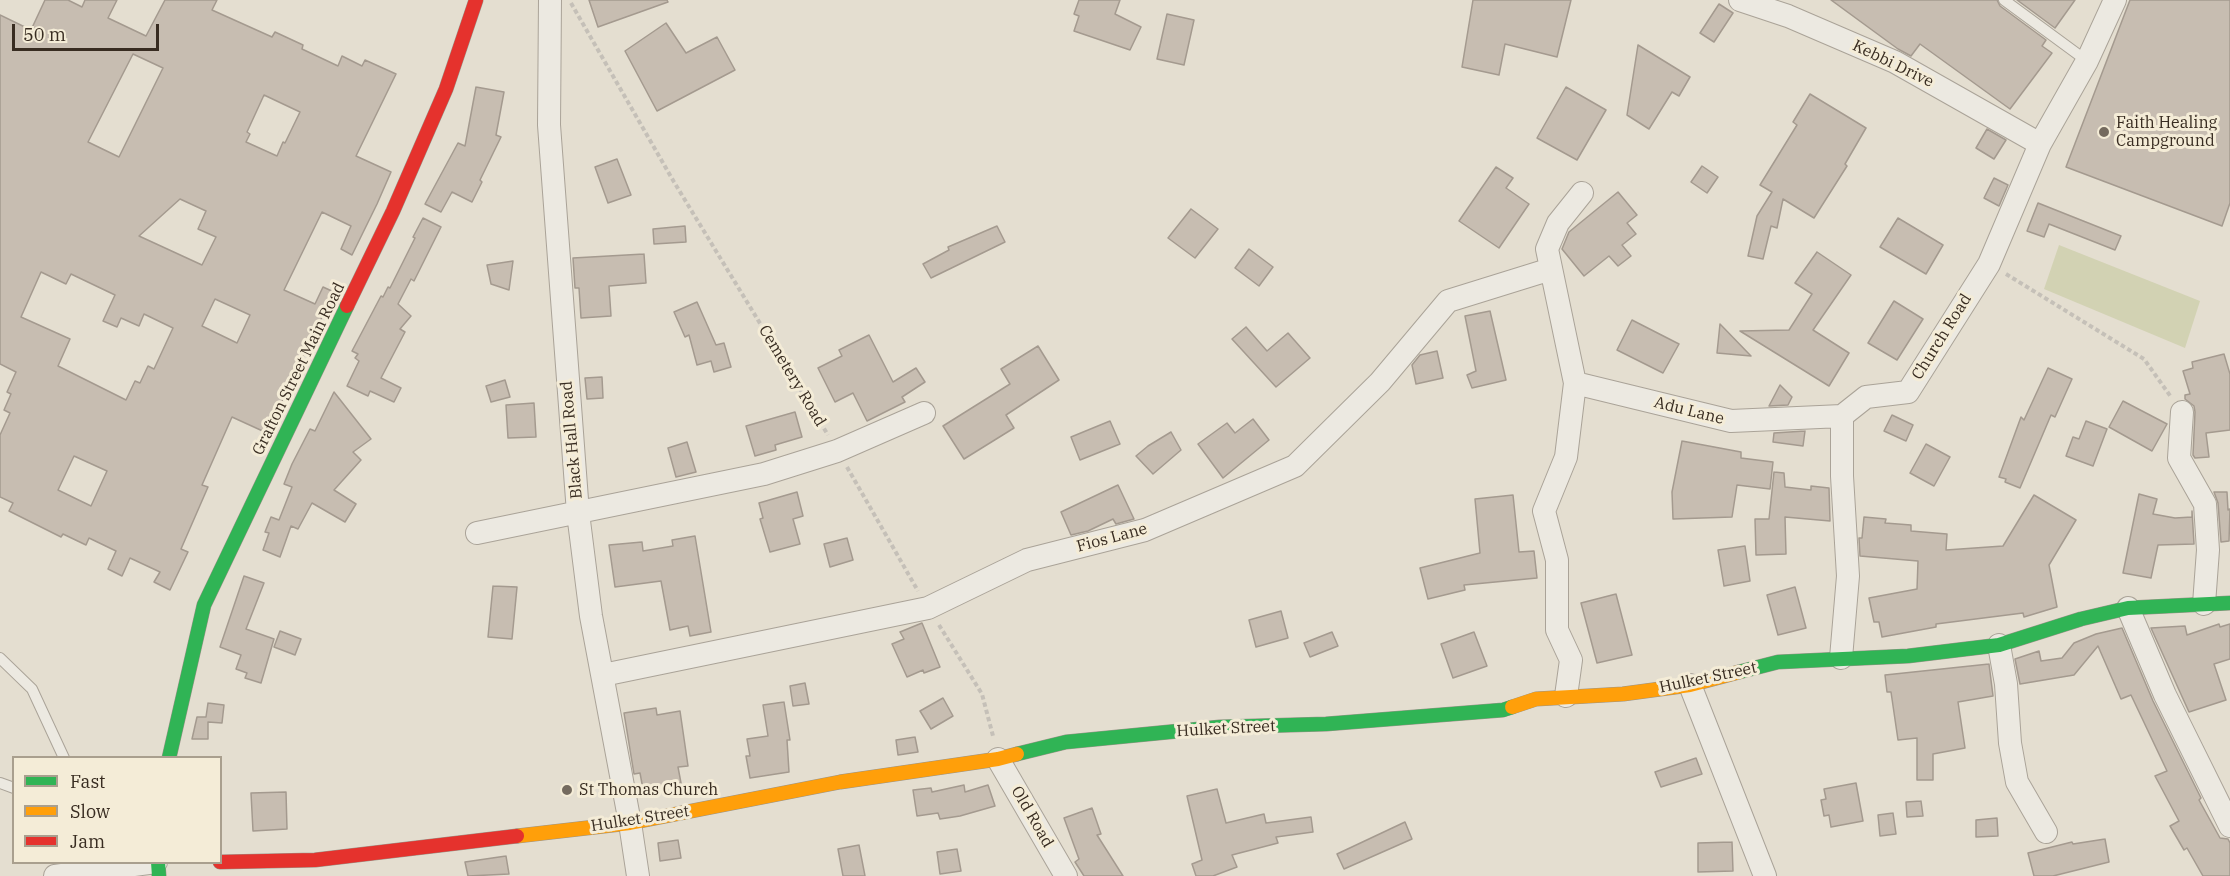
<!DOCTYPE html>
<style>
body{margin:0}
#map{position:relative;width:2230px;height:876px;overflow:hidden;background:#e4ded0;font-family:"IBM Plex Serif",serif}
canvas{display:block}
.legend{position:absolute;left:12px;top:756px;width:210px;height:108px;box-sizing:border-box;background:#f4ecd7;border:2px solid #a99f8e;margin:0;padding:8px 10px;list-style:none;font-size:18px;color:#382c21}
.legend li{display:flex;align-items:center;gap:12px;height:30px}
.legend b{width:30px;border:2px solid #a99f8e}
.scale{position:absolute;left:12px;top:24px;width:147px;height:27px;box-sizing:border-box;border:3px solid #382c21;border-top:0;padding-left:8px;font-size:18px;line-height:21px;white-space:nowrap;color:#382c21;-webkit-text-stroke:4px #f4ecd7;paint-order:stroke}
</style>
<div id="map">
<canvas width="2230" height="876"></canvas>
<ul class="legend">
<li><b style="height:8px;background:#30b455"></b>Fast</li>
<li><b style="height:8px;background:#ff9f0a"></b>Slow</li>
<li><b style="height:8px;background:#e5322d"></b>Jam</li>
</ul>
<div class="scale">50 m</div>
</div>
<script>
const ctx = document.querySelector('canvas').getContext('2d');
ctx.lineJoin = 'round';
function fillPath(path, color) { ctx.fillStyle = color; ctx.fill(path, 'evenodd'); }
const poly = rows => new Path2D(rows.map(r => 'M' + r).join(''));
function strokePath(path, color, width, dash) { ctx.strokeStyle = color; ctx.lineWidth = width; ctx.lineCap = dash ? 'butt' : 'round'; ctx.setLineDash(dash || []); ctx.stroke(path); }
function drawText(font, color, halo, rows, align = 'center') {
  ctx.font = font + ' "IBM Plex Serif",serif'; ctx.lineWidth = 6; ctx.setLineDash([]); ctx.textBaseline = 'middle'; ctx.strokeStyle = halo; ctx.fillStyle = color; for (const [text, x, y, turn = 0] of rows) {
    ctx.save(); ctx.translate(x, y); ctx.rotate((+turn || 0) * Math.PI / 180); ctx.textAlign = isNaN(turn) ? turn : align; if (halo) ctx.strokeText(text, 0, 0); ctx.fillText(text, 0, 0); ctx.restore();
  }
}
const green = poly([
 [2059,245,2200,301,2185,348,2044,289]
]);
const building = poly([
 [45,0,68,0,82,7,85,0,117,0,108,18,146,36,165,0,217,0,212,10,272,37,275,32,303,45,302,49,338,66,342,56,362,66,365,60,396,74,356,156,391,172,377,204,352,255,341,249,351,226,322,212,284,290,315,304,323,287,334,292,267,433,232,417,202,485,208,487,181,549,188,552,170,590,154,582,160,572,130,558,122,576,108,569,116,551,89,538,86,545,63,534,61,537,9,511,13,503,0,497,0,435,10,413,4,410,11,394,7,392,16,372,0,364,0,15,31,30,45,0],
 [133,54,163,68,119,157,88,142,133,54],
 [264,95,300,112,285,143,283,142,277,156,246,142,250,134,247,132,264,95],
 [180,199,206,211,198,229,216,237,202,265,139,236,180,199],
 [41,272,66,284,71,274,115,295,103,321,117,327,121,318,139,326,144,314,173,328,154,369,148,366,140,383,135,381,126,400,58,366,70,339,21,317,41,272],
 [215,299,250,315,237,343,202,326,215,299],
 [74,456,107,471,91,506,58,490,74,456],
 [589,0,667,0,668,2,598,27,589,0],
 [1079,0,1120,0,1115,14,1141,27,1130,50,1074,31,1079,16,1074,14,1079,0],
 [1473,0,1571,0,1557,57,1505,44,1499,75,1462,67,1473,0],
 [1831,0,1997,0,2000,6,2046,40,2042,46,2052,53,2010,109,1920,44,1911,56,1898,49,1831,0],
 [2017,0,2075,0,2055,28,2017,0],
 [2130,0,2230,0,2230,203,2222,226,2066,167,2130,0],
 [1719,4,1733,13,1714,42,1700,33,1719,4],
 [1167,14,1194,20,1184,65,1157,59,1167,14],
 [666,23,686,53,717,37,735,70,657,111,625,51,666,23],
 [1638,45,1690,77,1679,96,1672,92,1649,129,1627,115,1638,45],
 [476,87,504,92,496,135,501,137,480,180,482,182,472,202,452,192,441,212,425,204,458,143,465,146,476,87],
 [1566,87,1606,110,1577,160,1537,138,1566,87],
 [1810,94,1866,128,1845,164,1847,166,1814,218,1783,199,1777,228,1771,226,1763,259,1748,256,1757,216,1772,192,1760,185,1797,125,1793,122,1810,94],
 [1987,129,2006,140,1994,159,1976,148,1987,129],
 [617,159,631,195,608,203,595,167,617,159],
 [1702,166,1718,177,1707,193,1691,182,1702,166],
 [1496,167,1513,178,1506,188,1529,204,1499,248,1459,221,1496,167],
 [1994,178,2008,185,1999,206,1984,198,1994,178],
 [1618,192,1637,215,1627,223,1636,234,1622,245,1631,256,1618,266,1609,256,1584,276,1562,249,1569,232,1618,192],
 [2038,203,2121,236,2115,250,2049,224,2044,237,2027,231,2038,203],
 [1191,209,1218,229,1195,258,1168,238,1191,209],
 [423,218,441,227,414,281,411,279,398,304,411,316,400,329,405,332,381,378,401,388,394,402,370,391,368,396,347,386,359,361,355,358,358,354,352,351,381,296,383,297,388,287,390,288,415,238,413,237,423,218],
 [1898,218,1943,245,1926,274,1880,247,1898,218],
 [685,226,686,242,654,244,653,229,685,226],
 [997,226,1005,242,931,278,923,264,949,250,948,247,997,226],
 [1249,249,1273,267,1259,286,1235,268,1249,249],
 [1817,252,1851,275,1813,330,1849,353,1829,386,1740,331,1789,330,1812,294,1795,283,1817,252],
 [644,254,646,283,609,286,611,316,581,318,579,288,575,288,573,258,644,254],
 [513,261,509,290,491,284,487,265,513,261],
 [1894,301,1923,319,1897,360,1868,343,1894,301],
 [697,302,716,345,724,343,731,367,714,372,711,361,697,365,689,335,685,337,674,312,697,302],
 [1490,311,1506,380,1472,388,1467,375,1476,371,1465,316,1490,311],
 [1632,320,1679,344,1663,373,1617,350,1632,320],
 [1720,324,1751,356,1717,353,1720,324],
 [1246,327,1267,351,1288,333,1310,358,1276,387,1232,339,1246,327],
 [869,335,893,382,916,368,925,382,902,397,905,402,867,421,853,393,835,402,818,368,842,356,839,350,869,335],
 [1038,346,1059,380,1006,415,1014,428,964,459,943,426,1010,384,1001,369,1038,346],
 [1437,351,1443,378,1416,384,1412,365,1420,355,1437,351],
 [2224,354,2230,374,2230,430,2206,433,2209,457,2195,458,2193,455,2195,412,2194,406,2185,399,2185,395,2190,394,2183,371,2193,368,2192,362,2224,354],
 [2048,368,2072,379,2055,417,2051,415,2020,488,2005,482,2006,479,1999,477,2021,417,2024,420,2048,368],
 [602,377,603,398,587,399,585,378,602,377],
 [505,380,510,397,491,402,486,386,505,380],
 [1780,385,1792,397,1788,405,1769,406,1780,385],
 [334,392,371,439,353,452,361,460,334,490,356,504,345,522,312,503,298,529,291,526,280,557,263,550,269,533,265,532,271,517,279,520,292,487,284,484,292,464,310,429,315,431,334,392],
 [2123,401,2167,424,2152,451,2109,427,2123,401],
 [534,403,536,437,508,438,506,405,534,403],
 [795,412,802,437,775,445,776,450,755,456,746,426,795,412],
 [1892,415,1913,425,1906,441,1884,431,1892,415],
 [1253,419,1269,440,1223,478,1198,444,1227,423,1235,433,1253,419],
 [1110,421,1120,444,1080,460,1071,437,1110,421],
 [2086,421,2107,429,2093,466,2066,456,2073,437,2079,439,2086,421],
 [1805,431,1803,446,1773,442,1774,433,1805,431],
 [1171,432,1181,450,1153,474,1136,456,1148,446,1171,432],
 [1682,441,1741,452,1741,458,1773,462,1770,489,1737,485,1732,517,1673,519,1672,492,1682,441],
 [687,442,696,472,676,477,668,448,687,442],
 [1926,444,1950,457,1934,486,1910,473,1926,444],
 [1774,472,1784,473,1785,487,1811,490,1811,486,1829,488,1830,521,1785,517,1786,554,1756,555,1755,519,1769,519,1774,472],
 [1118,485,1134,519,1116,524,1113,519,1088,531,1071,535,1061,512,1118,485],
 [797,492,803,516,793,519,800,544,770,552,760,519,763,518,759,503,797,492],
 [2214,492,2227,492,2228,510,2230,509,2229,541,2221,542,2218,503,2214,492],
 [2139,494,2157,499,2153,514,2175,518,2192,517,2192,511,2194,544,2158,545,2151,578,2123,573,2139,494],
 [1513,495,1519,552,1534,551,1537,578,1464,585,1465,590,1428,599,1420,568,1480,553,1475,499,1513,495],
 [2034,495,2076,520,2049,565,2057,607,2024,617,2023,613,1936,624,1936,627,1882,637,1879,622,1874,622,1869,598,1917,589,1918,561,1860,556,1859,538,1862,538,1864,517,1886,519,1885,523,1911,525,1911,531,1947,534,1946,550,2003,546,2034,495],
 [695,536,711,632,690,636,688,626,670,630,661,581,615,587,609,545,642,542,643,551,673,546,672,540,695,536],
 [847,538,853,560,830,567,824,544,847,538],
 [1745,546,1750,581,1724,586,1718,550,1745,546],
 [244,576,264,583,246,629,274,639,261,683,245,678,247,673,236,669,241,655,220,647,244,576],
 [493,586,517,587,512,639,488,637,493,586],
 [1795,587,1806,628,1778,635,1767,595,1795,587],
 [1616,594,1632,655,1597,663,1581,603,1616,594],
 [1281,611,1288,638,1256,647,1249,620,1281,611],
 [922,623,940,667,924,673,923,670,907,677,892,644,904,639,900,632,922,623],
 [2219,624,2220,627,2230,624,2230,659,2214,664,2226,700,2189,712,2151,628,2185,626,2187,635,2219,624],
 [2122,628,2153,701,2201,798,2199,800,2220,838,2228,839,2230,843,2230,876,2203,876,2187,848,2184,850,2170,826,2179,821,2155,776,2167,771,2131,695,2121,699,2098,646,2074,675,2020,684,2015,659,2039,651,2041,661,2062,658,2074,643,2096,634,2122,628],
 [280,631,301,639,295,655,274,647,280,631],
 [1332,632,1338,646,1310,657,1304,643,1332,632],
 [1474,632,1487,666,1453,678,1441,644,1474,632],
 [1989,664,1993,696,1958,702,1965,748,1933,754,1933,780,1917,780,1917,738,1898,740,1891,692,1887,692,1885,675,1989,664],
 [805,683,809,704,793,706,790,686,805,683],
 [943,698,953,716,931,729,920,711,943,698],
 [784,702,790,740,787,740,789,772,750,778,746,756,750,756,747,739,768,736,763,705,784,702],
 [208,703,224,705,222,723,208,722,208,739,192,739,197,717,206,717,208,703],
 [656,708,657,715,680,711,688,766,678,767,681,783,643,789,640,773,634,774,624,713,656,708],
 [915,737,918,752,898,755,896,740,915,737],
 [1696,758,1702,774,1661,787,1655,772,1696,758],
 [1856,783,1863,821,1831,827,1829,815,1824,816,1821,800,1826,799,1824,789,1856,783],
 [964,785,965,792,988,785,995,806,960,816,940,819,938,813,917,816,913,790,931,788,932,792,964,785],
 [1217,789,1226,823,1264,814,1266,823,1311,817,1313,832,1276,837,1278,843,1232,855,1237,867,1213,876,1196,876,1192,864,1202,860,1187,796,1217,789],
 [286,792,287,829,253,831,251,793,286,792],
 [1921,801,1923,816,1907,817,1906,802,1921,801],
 [1092,808,1101,834,1097,835,1123,876,1084,876,1075,862,1079,859,1064,818,1092,808],
 [1893,813,1896,834,1880,836,1878,815,1893,813],
 [1997,818,1998,836,1976,837,1976,820,1997,818],
 [1405,822,1412,839,1344,869,1337,854,1405,822],
 [2105,839,2109,862,2053,876,2034,876,2028,853,2072,842,2073,844,2105,839],
 [678,840,681,858,660,861,658,843,678,840],
 [1732,842,1733,871,1698,872,1698,843,1732,842],
 [859,845,865,876,843,876,838,849,859,845],
 [957,849,961,871,940,874,937,852,957,849],
 [506,856,509,874,468,876,465,862,506,856]
]);
const path = poly([
 [571,3,674,182,828,435],
 [2006,274,2144,359,2171,397],
 [847,467,918,591],
 [939,625,982,694,993,736]
]);
const lane = poly([
 [2004,0,2087,61],
 [0,658,32,689,64,758],
 [0,783,14,788]
]);
const street = poly([
 [550,0,549,125,578,513,591,616,630,823,638,876],
 [1740,0,1788,16,1895,62,2040,144],
 [1575,383,1731,421,1842,416],
 [2182,412,2179,458,2205,504,2208,550,2204,604],
 [477,533,764,474,837,451,924,413],
 [2128,608,2165,695,2230,826],
 [1999,645,2006,684,2010,743,2017,782,2046,832],
 [1841,658,1848,576,1842,476,1842,416,1866,397,1908,392,1989,264,2040,144,2087,61,2115,0],
 [603,675,928,608,1027,560,1145,530,1295,466,1380,382,1448,301,1551,269],
 [1690,685,1765,876],
 [1566,696,1571,660,1557,630,1557,560,1544,511,1566,457,1575,383,1547,249,1558,223,1582,193],
 [998,759,1066,876],
 [55,876,156,862]
]);
const fast = poly([
 [1739,672,1778,662,1908,656,1999,645,2081,619,2128,608,2230,603],
 [1017,754,1066,742,1220,727,1326,724,1503,710,1512,707],
 [169,758,204,605,347,306],
 [158,862,159,876]
]);
const slow = poly([
 [1512,707,1536,699,1623,694,1690,685,1739,672],
 [517,836,630,823,840,782,998,759,1017,754]
]);
const jam = poly([
 [347,306,393,211,446,89,476,0],
 [220,862,315,860,517,836]
]);
const markers = [
 [2104,132,6,"#746a5e"],
 [567,790,6,"#746a5e"]
];
const streetNames = [
 ["Kebbi Drive",1893,64,26],
 ["Church Road",1942,337,-58],
 ["Grafton Street Main Road",299,369,-64],
 ["Cemetery Road",792,376,59],
 ["Adu Lane",1689,411,14],
 ["Black Hall Road",572,440,-95],
 ["Fios Lane",1112,538,-15],
 ["Hulket Street",1708,678,-12],
 ["Hulket Street",1226,729,-3],
 ["Old Road",1032,817,60],
 ["Hulket Street",640,819,-9]
];
const poiNames = [
 ["Faith Healing",2116,123],
 ["Campground",2116,141],
 ["St Thomas Church",579,790]
];
fillPath(green, '#d2d2b3');
fillPath(building, '#c7bdb1');
strokePath(building, '#a49a8f', 1.5);
strokePath(lane, '#aaa398', 12);
strokePath(street, '#aaa398', 24);
strokePath(fast, '#999388', 15);
strokePath(slow, '#999388', 15);
strokePath(jam, '#999388', 15);
strokePath(path, '#c5c0b8', 4, [4.5, 3]);
strokePath(lane, '#ece9e1', 10);
strokePath(street, '#ece9e1', 22);
strokePath(fast, '#30b455', 14);
strokePath(slow, '#ff9f0a', 14);
strokePath(jam, '#e5322d', 14);
for (const [x, y, r, color] of markers) { const dot = new Path2D(); dot.arc(x, y, r, 0, 2 * Math.PI); ctx.fillStyle = color; ctx.fill(dot); strokePath(dot, '#f4ecd7', 2); }
drawText('16px', '#382c21', '#f4ecd7', streetNames);
drawText('16px', '#382c21', '#f4ecd7', poiNames, 'left');
</script>
